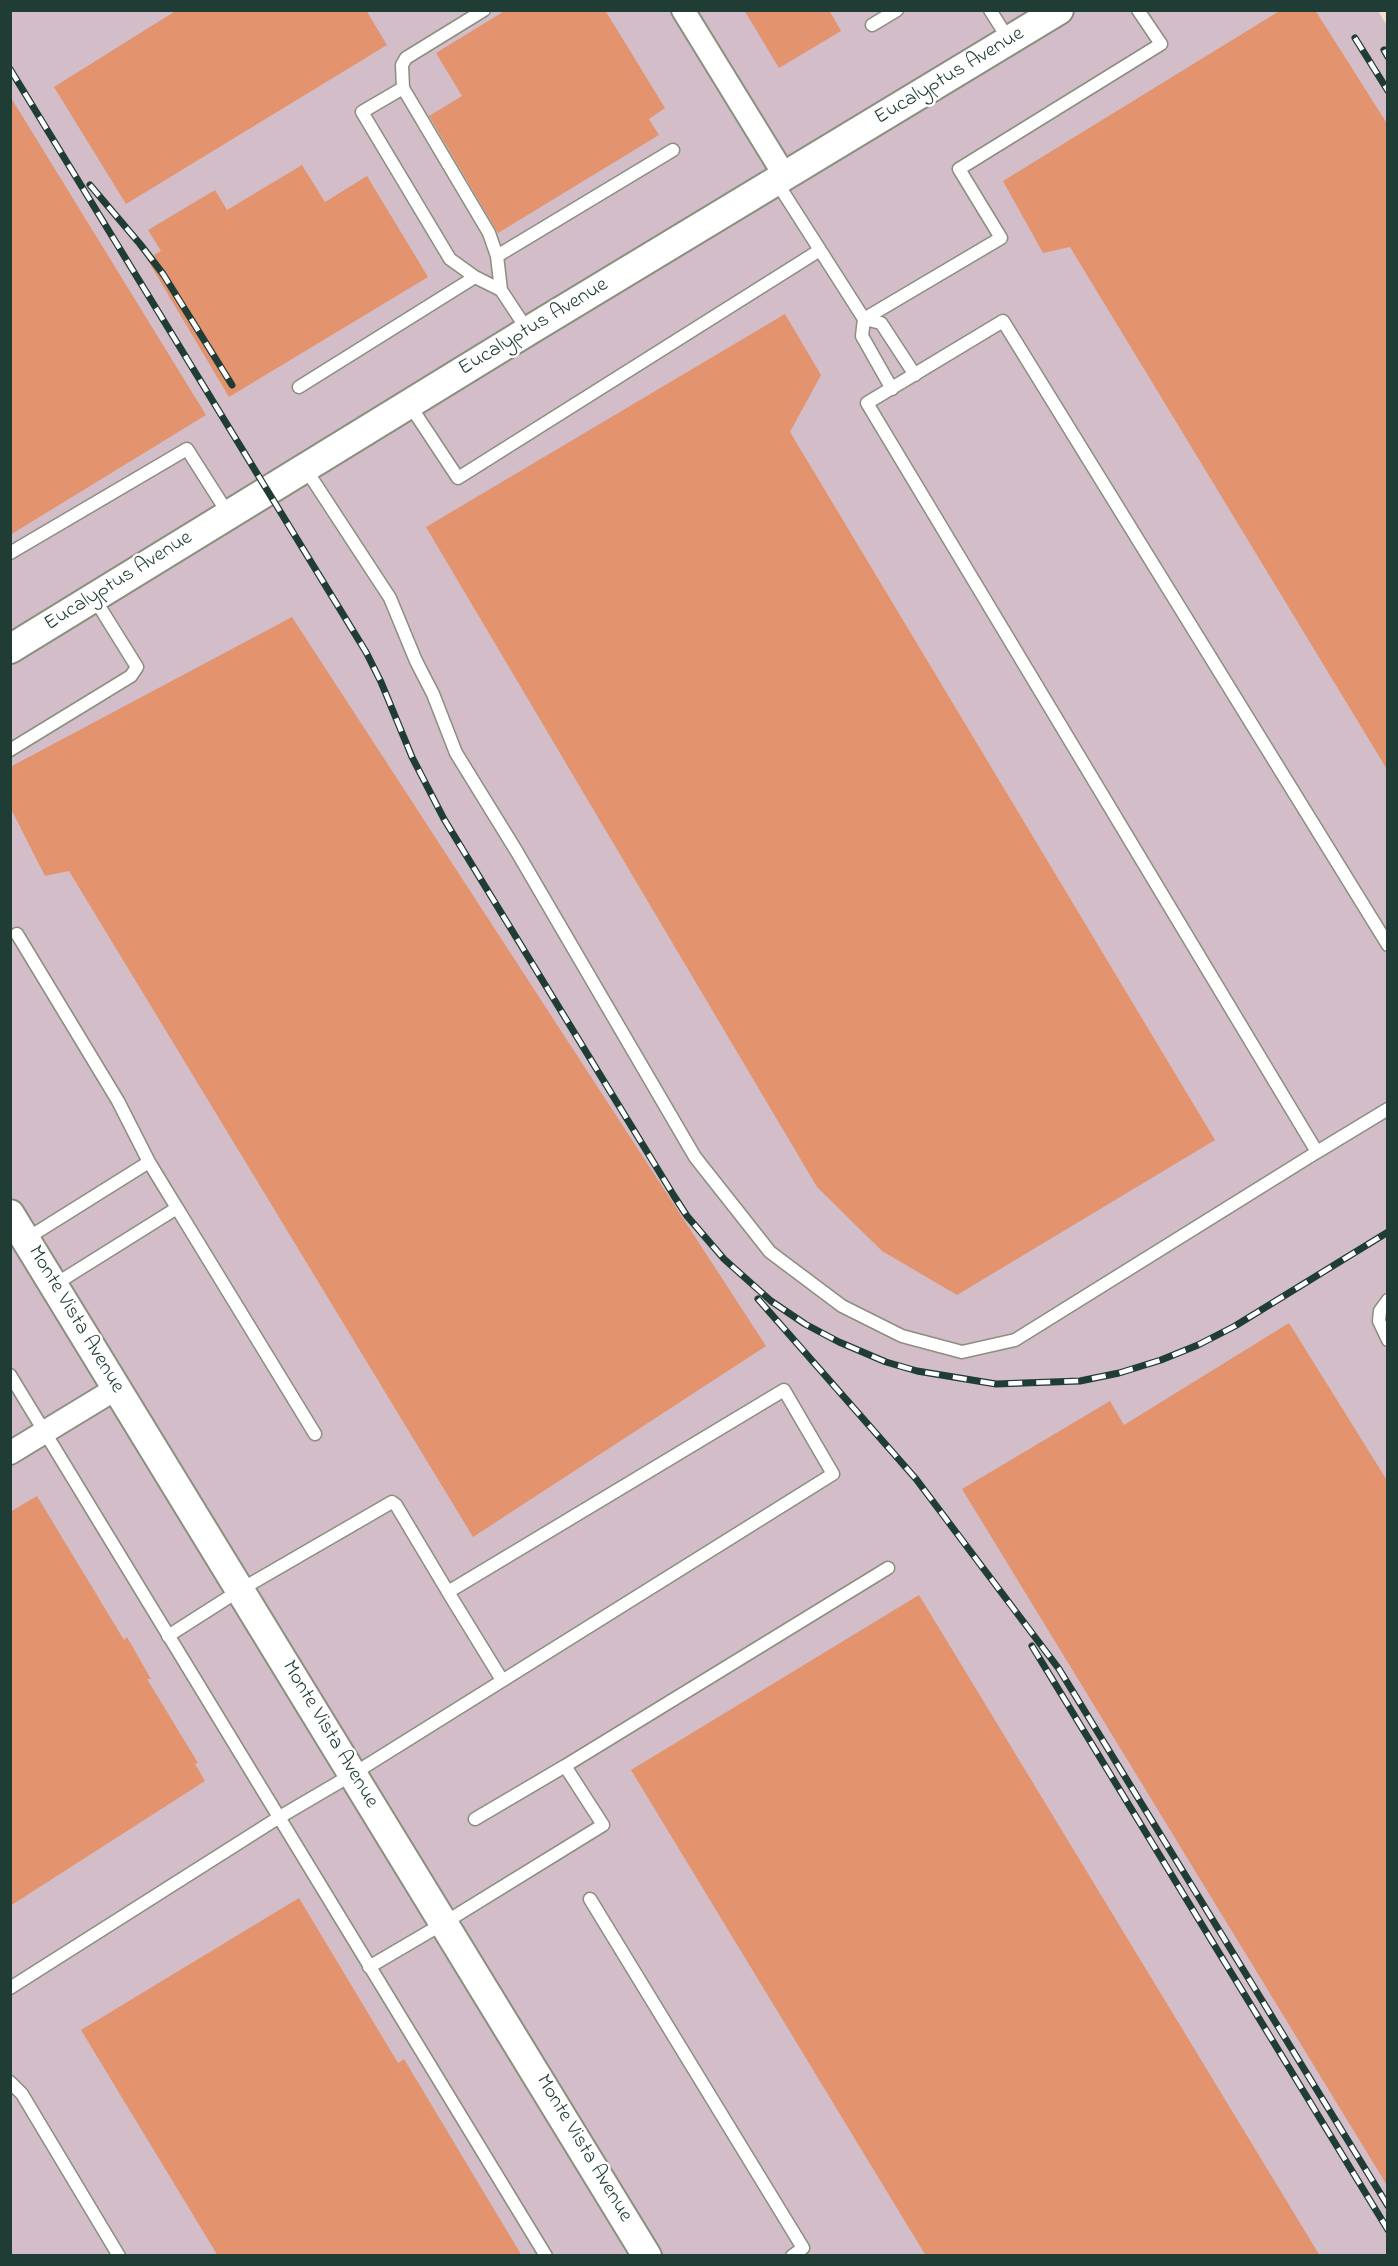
<!DOCTYPE html>
<style>
body{margin:0}
#map{position:relative;width:1398px;height:2266px;overflow:hidden;background:#f4e1c8;font-family:"Indie Flower",sans-serif}
canvas{display:block}
.frame{position:absolute;inset:0;border:12px solid #1f3d34;pointer-events:none}
</style>
<div id="map">
<canvas width="1398" height="2266"></canvas>
<div class="frame"></div>
</div>
<script>
const ctx = document.querySelector('canvas').getContext('2d');
ctx.lineJoin = 'round';
function fillPath(path, color) { ctx.fillStyle = color; ctx.fill(path, 'evenodd'); }
const poly = rows => new Path2D(rows.map(r => 'M' + r).join(''));
function strokePath(path, color, width, dash) { ctx.strokeStyle = color; ctx.lineWidth = width; ctx.lineCap = dash ? 'butt' : 'round'; ctx.setLineDash(dash || []); ctx.stroke(path); }
function drawText(font, color, halo, rows, align = 'center') {
  ctx.font = font + ' "Indie Flower",sans-serif'; ctx.lineWidth = 5; ctx.setLineDash([]); ctx.textBaseline = 'middle'; ctx.strokeStyle = halo; ctx.fillStyle = color; for (const [text, x, y, turn = 0] of rows) {
    ctx.save(); ctx.translate(x, y); ctx.rotate((+turn || 0) * Math.PI / 180); ctx.textAlign = isNaN(turn) ? turn : align; if (halo) ctx.strokeText(text, 0, 0); ctx.fillText(text, 0, 0); ctx.restore();
  }
}
const industrial = poly([
 [11,11,1378,11,1388,27,1387,2255,11,2256]
]);
const building = poly([
 [177,10,366,10,387,45,126,204,54,87],
 [506,10,605,10,665,108,649,119,659,135,498,233,429,116,462,96,436,53],
 [744,10,829,10,841,31,779,68],
 [1281,10,1315,10,1388,125,1388,771,1070,247,1043,253,1003,181],
 [10,96,206,415,10,535],
 [302,165,325,202,367,176,428,277,229,397,147,259,161,251,148,230,215,190,227,210],
 [785,314,821,375,790,432,1215,1140,957,1295,882,1251,817,1187,426,527],
 [292,617,766,1346,473,1537,69,871,45,876,10,807,10,767],
 [1289,1323,1388,1482,1388,2187,962,1489,1110,1401,1124,1425],
 [37,1496,124,1640,127,1637,151,1679,147,1679,198,1763,195,1764,205,1781,10,1906,10,1512],
 [919,1595,1320,2256,926,2256,631,1770],
 [299,1898,398,2063,404,2059,522,2256,218,2256,81,2030]
]);
const service = poly([
 [990,10,1009,40],
 [872,25,897,10],
 [403,88,402,65,406,58,484,10],
 [776,181,864,319,862,336,892,389],
 [497,256,673,150],
 [501,290,497,256,489,233,403,88,362,112,450,259,475,277,501,290,528,331],
 [864,319,1001,238,959,169,1161,44,1138,10],
 [864,319,881,323,915,375],
 [299,387,475,277],
 [409,404,458,478,820,250],
 [305,468,390,598,416,661,433,694,456,753,517,852,695,1157,770,1252,842,1306,902,1336,962,1352,1015,1340,1317,1152],
 [10,553,187,449,229,515],
 [10,750,131,676,137,667,94,598],
 [17,934,118,1101,149,1162],
 [1388,945,1003,321,867,403,1317,1152,1388,1109],
 [177,1208,315,1434],
 [26,1239,149,1162,177,1208,54,1285],
 [1388,1300,1380,1311,1379,1321,1388,1340],
 [10,1375,546,2256],
 [448,1592,502,1680],
 [475,1819,565,1766],
 [590,1899,803,2248,792,2256],
 [369,1967,444,1923,603,1825,565,1766,888,1568],
 [10,1988,278,1818,353,1774,833,1474,784,1390,448,1592,396,1505,392,1502,240,1590,168,1636],
 [10,2082,22,2094,119,2256]
]);
const minor = poly([
 [683,10,785,176],
 [10,1453,117,1388]
]);
const tertiary = poly([
 [10,649,528,331,1059,10],
 [10,1214,647,2256]
]);
const rail = poly([
 [1355,38,1388,91],
 [1384,50,1388,57],
 [10,69,366,652,381,682,412,757,444,819,674,1196,687,1216,724,1259,771,1301,805,1324,839,1342,886,1362,917,1371,996,1384,1080,1381,1119,1373,1161,1360,1198,1345,1235,1326,1388,1232],
 [90,185,140,244,163,274,232,385],
 [758,1299,916,1479,1059,1669,1388,2206],
 [1032,1646,1388,2230]
]);
const streetNames = [
 ["Eucalyptus Avenue",950,77,-31],
 ["Eucalyptus Avenue",534,328,-31],
 ["Eucalyptus Avenue",119,582,-32],
 ["Monte Vista Avenue",75,1320,59],
 ["Monte Vista Avenue",329,1735,59],
 ["Monte Vista Avenue",583,2149,59]
];
fillPath(industrial, '#d2bdc8');
fillPath(building, '#e3946e');
strokePath(service, '#8a8f7e', 15);
strokePath(minor, '#8a8f7e', 26);
strokePath(tertiary, '#8a8f7e', 32);
strokePath(service, '#fff', 12);
strokePath(minor, '#fff', 22);
strokePath(tertiary, '#fff', 28);
strokePath(rail, '#1f3d34', 7);
strokePath(rail, '#fff', 4.5, [14]);
drawText('21px', '#1f3d34', '#fff', streetNames);
</script>
